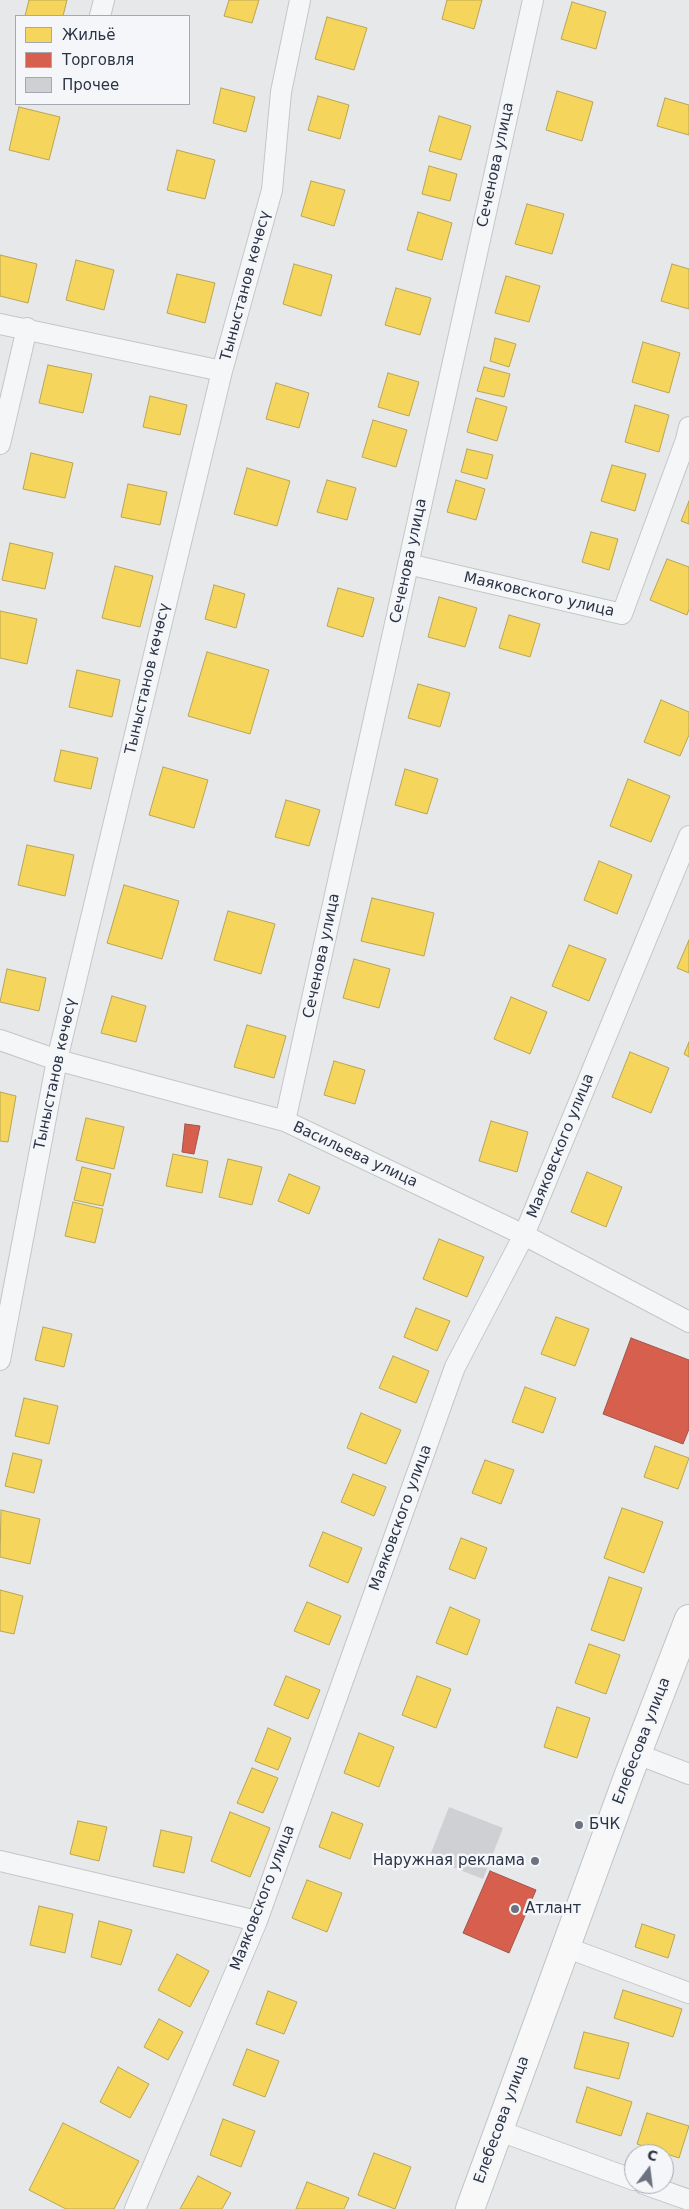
<!DOCTYPE html>
<meta charset="utf-8">
<style>
body{margin:0}
#map{position:relative;width:689px;height:2209px;overflow:hidden;background:#e6e8ea;font-family:"DejaVu Sans",sans-serif}
canvas{display:block}
.legend{position:absolute;left:15px;top:15px;width:175px;height:90px;box-sizing:border-box;background:#f4f6f9;border:1px solid #a4a8b1;margin:0;padding:6px 9px;list-style:none;font-size:15px;color:#2b3445}
.legend li{display:flex;align-items:center;gap:10px;height:25px}
.legend b{width:25px;border:1px solid #a4a8b1}
.north{position:absolute;left:624px;top:2144px;width:50px;height:50px;box-sizing:border-box;background:#f4f6f9;border:1px solid #a4a8b1;border-radius:50%;rotate:15deg;font-size:14px;font-weight:700;line-height:20px;text-align:center;color:#2b3445}
.north::after{content:'';display:block;margin:auto;width:18px;height:22px;background:#6c737f;clip-path:polygon(50% 0,100% 100%,50% 72%,0 100%)}
</style>
<div id="map">
<canvas width="689" height="2209"></canvas>
<ul class="legend">
<li><b style="height:14px;background:#f6d55c"></b>Жильё</li>
<li><b style="height:14px;background:#d6604d"></b>Торговля</li>
<li><b style="height:14px;background:#ced0d3"></b>Прочее</li>
</ul>
<div class="north">С</div>
</div>
<script>
const ctx = document.querySelector('canvas').getContext('2d');
ctx.lineJoin = 'round';
function fillPath(path, color) { ctx.fillStyle = color; ctx.fill(path, 'evenodd'); }
const poly = rows => new Path2D(rows.map(r => 'M' + r).join(''));
function strokePath(path, color, width, dash) { ctx.strokeStyle = color; ctx.lineWidth = width; ctx.lineCap = dash ? 'butt' : 'round'; ctx.setLineDash(dash || []); ctx.stroke(path); }
function drawText(font, color, halo, rows, align = 'center') {
  ctx.font = font + ' "DejaVu Sans",sans-serif'; ctx.lineWidth = 5; ctx.setLineDash([]); ctx.textBaseline = 'middle'; ctx.strokeStyle = halo; ctx.fillStyle = color; for (const [text, x, y, turn = 0] of rows) {
    ctx.save(); ctx.translate(x, y); ctx.rotate((+turn || 0) * Math.PI / 180); ctx.textAlign = isNaN(turn) ? turn : align; if (halo) ctx.strokeText(text, 0, 0); ctx.fillText(text, 0, 0); ctx.restore();
  }
}
const homes = poly([
 [29,0,67,0,63,16,25,16,29,0],
 [229,0,259,0,252,23,224,16,229,0],
 [447,0,482,0,474,29,442,19,447,0],
 [572,2,606,12,596,49,561,39,572,2],
 [327,17,367,28,354,70,315,59,327,17],
 [221,88,255,97,246,132,213,123,221,88],
 [557,91,593,102,582,141,546,130,557,91],
 [318,96,349,105,340,139,308,130,318,96],
 [665,98,689,105,689,135,657,126,665,98],
 [19,107,60,117,49,160,9,150,19,107],
 [439,116,471,126,461,160,429,151,439,116],
 [177,150,215,160,205,199,167,190,177,150],
 [429,166,457,174,450,201,422,194,429,166],
 [311,181,345,190,334,226,301,216,311,181],
 [527,204,564,214,552,254,515,244,527,204],
 [418,212,452,223,442,260,407,250,418,212],
 [0,255,37,264,28,303,0,296,0,255],
 [76,260,114,270,104,310,66,300,76,260],
 [294,264,332,275,321,316,283,304,294,264],
 [672,264,689,269,689,309,661,301,672,264],
 [177,274,215,283,205,323,167,313,177,274],
 [506,276,540,286,529,322,495,313,506,276],
 [396,288,431,298,420,335,385,325,396,288],
 [495,338,516,344,509,367,490,361,495,338],
 [643,342,680,353,669,393,632,382,643,342],
 [48,365,92,374,83,413,39,403,48,365],
 [484,367,510,374,504,397,477,391,484,367],
 [388,373,419,382,409,416,378,407,388,373],
 [276,383,309,393,299,428,266,419,276,383],
 [150,396,187,405,180,435,143,427,150,396],
 [476,398,507,407,497,441,467,432,476,398],
 [635,405,669,415,659,452,625,442,635,405],
 [373,420,407,430,396,467,362,457,373,420],
 [467,449,493,455,487,479,461,472,467,449],
 [31,453,73,463,65,498,23,489,31,453],
 [612,465,646,474,635,511,601,501,612,465],
 [247,468,290,481,277,526,234,514,247,468],
 [327,480,356,488,347,520,317,512,327,480],
 [456,480,485,489,476,520,447,512,456,480],
 [128,484,167,492,160,525,121,517,128,484],
 [689,501,689,524,681,521,689,501],
 [591,532,618,539,609,570,582,562,591,532],
 [10,543,53,553,45,589,2,580,10,543],
 [667,559,689,567,689,609,687,615,650,600,667,559],
 [115,566,153,576,140,627,102,618,115,566],
 [214,585,245,594,236,628,205,619,214,585],
 [338,588,374,598,363,637,327,626,338,588],
 [439,597,477,608,465,647,428,637,439,597],
 [0,611,37,619,27,664,0,658,0,611],
 [509,615,540,624,530,657,499,648,509,615],
 [207,652,269,670,250,734,188,716,207,652],
 [77,670,120,680,112,717,69,707,77,670],
 [418,684,450,693,440,727,408,718,418,684],
 [661,700,689,712,689,735,680,756,644,742,661,700],
 [61,750,98,758,91,789,54,781,61,750],
 [163,767,208,780,194,828,149,815,163,767],
 [405,769,438,779,427,814,395,805,405,769],
 [628,779,670,796,651,842,610,826,628,779],
 [286,800,320,810,309,846,275,837,286,800],
 [27,845,74,855,65,896,18,885,27,845],
 [599,861,632,875,617,914,584,900,599,861],
 [124,885,179,901,162,959,107,943,124,885],
 [372,898,434,913,424,956,361,941,372,898],
 [228,911,275,924,261,974,214,960,228,911],
 [689,940,689,973,677,968,689,940],
 [569,945,606,959,589,1001,552,986,569,945],
 [354,959,390,969,379,1008,343,998,354,959],
 [7,969,46,978,39,1011,0,1002,7,969],
 [112,996,146,1006,136,1042,101,1033,112,996],
 [511,997,547,1012,530,1054,494,1039,511,997],
 [247,1025,286,1036,274,1078,234,1067,247,1025],
 [689,1042,689,1057,684,1054,689,1042],
 [630,1052,669,1068,651,1113,612,1097,630,1052],
 [334,1061,365,1070,355,1104,324,1095,334,1061],
 [0,1092,16,1096,8,1142,0,1141,0,1092],
 [86,1118,124,1127,114,1169,76,1160,86,1118],
 [491,1121,528,1132,517,1172,479,1161,491,1121],
 [173,1154,208,1161,202,1193,166,1186,173,1154],
 [228,1159,262,1167,252,1205,219,1197,228,1159],
 [82,1167,111,1174,103,1206,74,1200,82,1167],
 [587,1172,622,1187,606,1227,571,1212,587,1172],
 [289,1174,320,1187,309,1214,278,1201,289,1174],
 [73,1202,103,1209,95,1243,65,1236,73,1202],
 [439,1239,484,1257,467,1297,423,1279,439,1239],
 [416,1308,450,1321,437,1351,404,1337,416,1308],
 [556,1317,589,1329,575,1366,541,1354,556,1317],
 [43,1327,72,1334,64,1367,35,1360,43,1327],
 [393,1356,429,1371,416,1403,379,1388,393,1356],
 [525,1387,556,1398,543,1433,512,1422,525,1387],
 [24,1398,58,1406,49,1444,15,1436,24,1398],
 [361,1413,401,1430,386,1464,347,1448,361,1413],
 [655,1446,689,1458,678,1489,644,1477,655,1446],
 [13,1453,42,1460,34,1493,5,1486,13,1453],
 [485,1460,514,1470,501,1504,472,1493,485,1460],
 [353,1474,386,1487,374,1516,341,1502,353,1474],
 [622,1508,663,1522,644,1573,604,1558,622,1508],
 [1,1510,40,1519,30,1564,0,1557,1,1510],
 [323,1532,362,1548,348,1583,309,1566,323,1532],
 [461,1538,487,1548,475,1579,449,1569,461,1538],
 [609,1577,642,1588,624,1641,591,1630,609,1577],
 [0,1590,23,1596,14,1634,0,1631,0,1590],
 [307,1602,341,1616,329,1645,294,1631,307,1602],
 [450,1607,480,1620,467,1655,436,1643,450,1607],
 [589,1644,620,1655,606,1694,575,1683,589,1644],
 [286,1676,320,1690,308,1719,274,1705,286,1676],
 [417,1676,451,1689,436,1728,402,1715,417,1676],
 [557,1707,590,1718,577,1758,544,1747,557,1707],
 [268,1728,291,1738,278,1770,255,1761,268,1728],
 [359,1733,394,1747,379,1787,344,1773,359,1733],
 [252,1768,278,1778,263,1813,237,1803,252,1768],
 [230,1812,270,1828,250,1877,211,1861,230,1812],
 [332,1812,363,1824,350,1859,319,1847,332,1812],
 [78,1821,107,1827,99,1861,70,1854,78,1821],
 [161,1830,192,1837,184,1873,153,1866,161,1830],
 [307,1880,342,1893,327,1932,292,1918,307,1880],
 [39,1906,73,1914,65,1953,30,1945,39,1906],
 [99,1921,132,1930,121,1965,91,1957,99,1921],
 [642,1924,675,1935,668,1958,635,1947,642,1924],
 [177,1954,209,1971,190,2007,158,1990,177,1954],
 [623,1990,682,2009,673,2037,614,2018,623,1990],
 [268,1991,297,2002,284,2034,256,2024,268,1991],
 [159,2019,183,2032,168,2060,144,2047,159,2019],
 [584,2032,629,2043,619,2079,574,2068,584,2032],
 [247,2049,279,2061,265,2097,233,2085,247,2049],
 [118,2067,149,2084,130,2118,100,2102,118,2067],
 [587,2087,632,2102,621,2136,576,2122,587,2087],
 [647,2113,689,2126,679,2158,637,2144,647,2113],
 [223,2119,255,2131,241,2167,210,2155,223,2119],
 [63,2123,139,2161,114,2209,66,2209,29,2190,63,2123],
 [374,2153,411,2167,395,2209,358,2195,374,2153],
 [198,2176,231,2193,222,2209,180,2209,198,2176],
 [307,2182,349,2198,344,2209,296,2209,307,2182]
]);
const shops = poly([
 [185,1124,200,1126,194,1154,182,1152,185,1124],
 [631,1338,689,1360,689,1429,683,1444,603,1414,631,1338],
 [490,1871,536,1890,509,1953,463,1933,490,1871]
]);
const building = poly([
 [449,1807,503,1828,483,1879,429,1858]
]);
const minor = poly([
 [100,16,104,0],
 [0,324,222,371],
 [0,444,27,328],
 [408,564,622,614,686,440,689,427],
 [0,1040,57,1060,285,1121,524,1235,689,1322],
 [285,1121,533,0],
 [0,1360,57,1060,222,371,272,190,281,92,300,0],
 [637,1754,689,1774],
 [0,1861,257,1921],
 [565,1947,689,1993],
 [497,2130,634,2180],
 [644,2184,689,2200],
 [135,2209,257,1921,455,1367,524,1235,689,836]
]);
const primary = poly([
 [470,2209,629,1774,689,1619]
]);
const markers = [
 [579,1825,5,"#6c737f"],
 [535,1861,5,"#6c737f"],
 [515,1909,5,"#6c737f"]
];
const streetNames = [
 ["Сеченова улица",496,165,-78],
 ["Тыныстанов көчөсү",246,286,-75],
 ["Сеченова улица",409,561,-78],
 ["Маяковского улица",539,595,13],
 ["Тыныстанов көчөсү",148,679,-77],
 ["Сеченова улица",322,956,-78],
 ["Тыныстанов көчөсү",56,1074,-78],
 ["Маяковского улица",561,1146,-68],
 ["Васильева улица",355,1155,25],
 ["Маяковского улица",401,1518,-70],
 ["Елебесова улица",642,1741,-69],
 ["Маяковского улица",263,1898,-69],
 ["Елебесова улица",502,2120,-70]
];
const poiNames = [
 ["БЧК",589,1825],
 ["Наружная реклама",525,1861,"right"],
 ["Атлант",525,1909]
];
fillPath(homes, '#f6d55c');
strokePath(homes, '#b9a555', 1);
fillPath(shops, '#d6604d');
strokePath(shops, '#a3534b', 1);
fillPath(building, '#ced0d3');
strokePath(minor, '#c4c6c8', 22);
strokePath(primary, '#c2c5c8', 30);
strokePath(minor, '#f5f6f7', 20);
strokePath(primary, '#f8f8f8', 28);
for (const [x, y, r, color] of markers) { const dot = new Path2D(); dot.arc(x, y, r, 0, 2 * Math.PI); ctx.fillStyle = color; ctx.fill(dot); strokePath(dot, '#f4f6f9', 2); }
drawText('15px', '#2b3445', '#f4f6f9', streetNames);
drawText('15px', '#2b3445', '#f4f6f9', poiNames, 'left');
</script>
